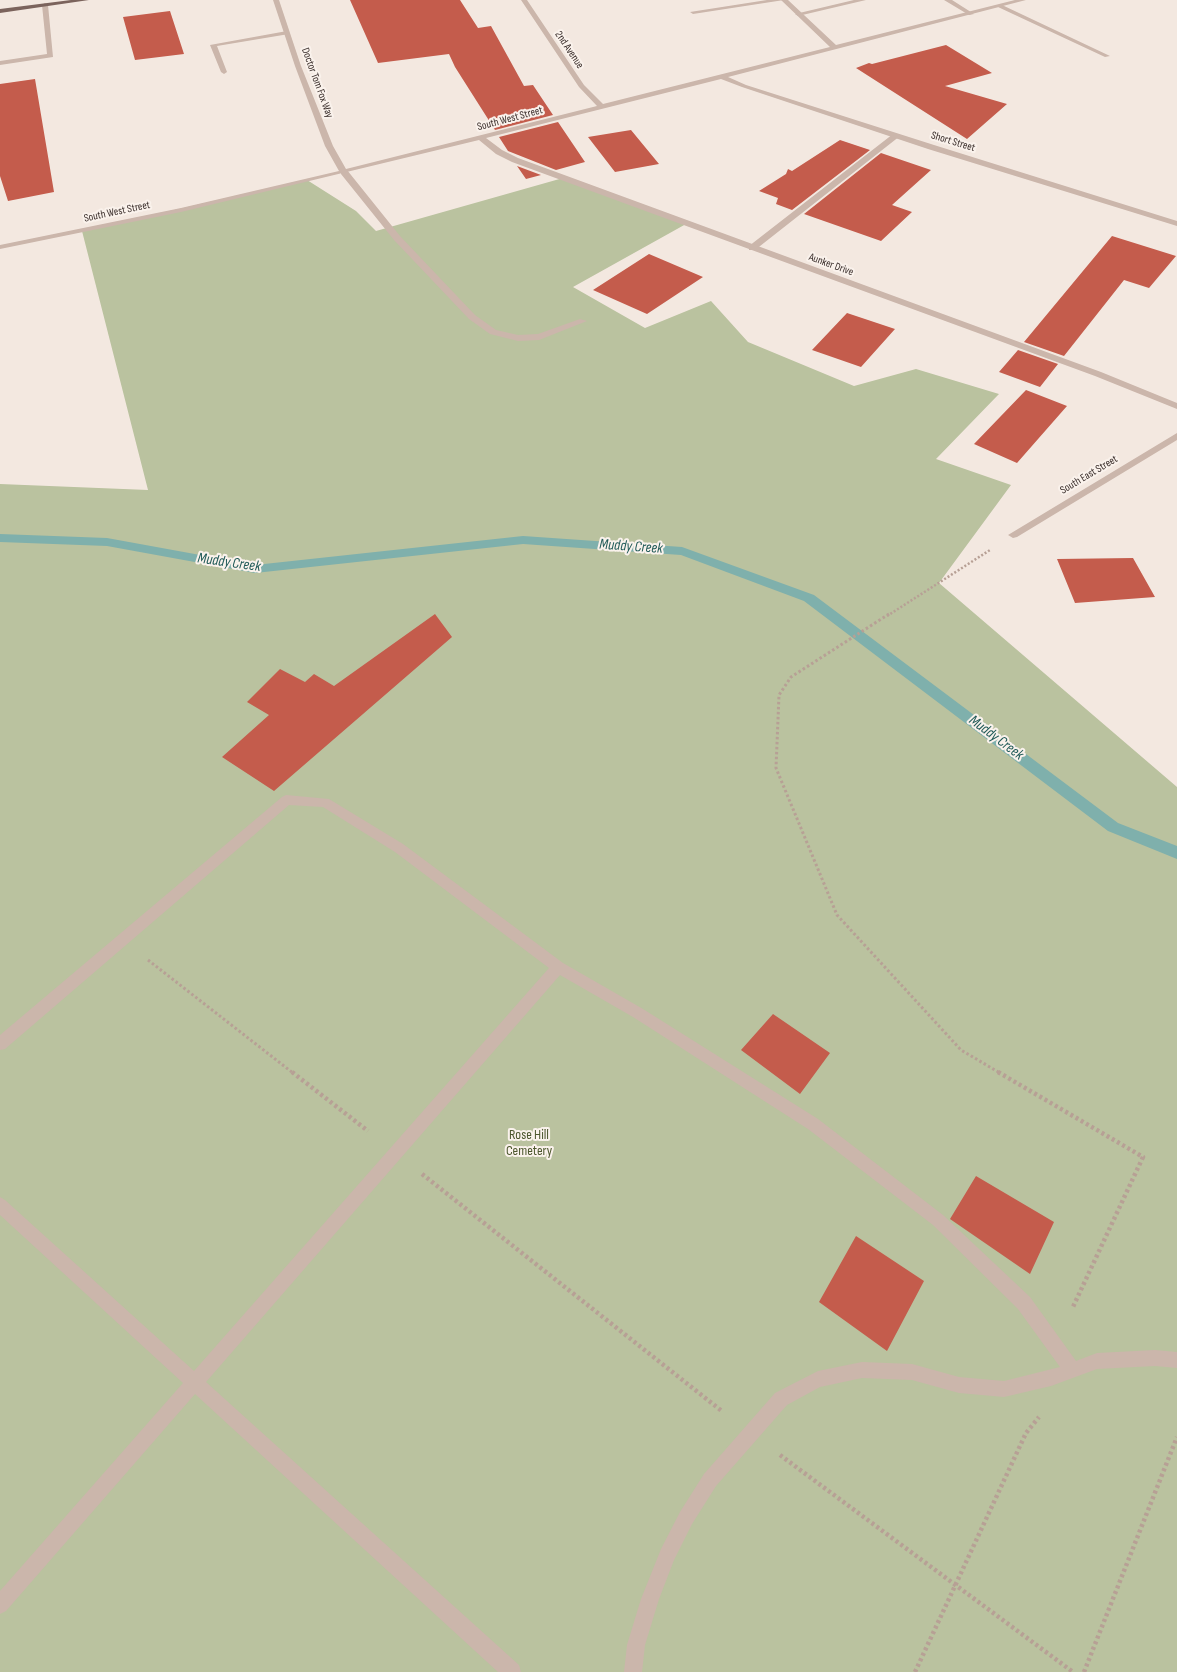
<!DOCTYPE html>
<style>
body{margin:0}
canvas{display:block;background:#f3e8e0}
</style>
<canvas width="1177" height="1672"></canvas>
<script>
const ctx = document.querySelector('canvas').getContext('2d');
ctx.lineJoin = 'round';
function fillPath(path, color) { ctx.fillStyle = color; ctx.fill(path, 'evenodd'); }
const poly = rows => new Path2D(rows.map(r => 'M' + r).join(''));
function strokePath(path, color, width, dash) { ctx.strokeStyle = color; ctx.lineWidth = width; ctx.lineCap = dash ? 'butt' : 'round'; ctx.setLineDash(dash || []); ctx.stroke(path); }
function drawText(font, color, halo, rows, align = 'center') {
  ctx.font = font + ' "Sofia Sans Condensed",sans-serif'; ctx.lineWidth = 4; ctx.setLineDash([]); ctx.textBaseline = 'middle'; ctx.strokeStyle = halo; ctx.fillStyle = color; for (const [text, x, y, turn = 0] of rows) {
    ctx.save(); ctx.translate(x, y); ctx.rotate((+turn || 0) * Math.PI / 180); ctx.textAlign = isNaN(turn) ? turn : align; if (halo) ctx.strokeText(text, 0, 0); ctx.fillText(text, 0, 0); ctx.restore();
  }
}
const green = poly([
 [563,178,686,224,573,287,645,328,711,301,748,342,854,386,916,369,999,394,936,459,1011,485,939,583,1177,787,1177,1672,0,1672,0,484,148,490,82,231,307,180,356,211,376,231]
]);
const stream = poly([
 [0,534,107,538,255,565,523,536,682,547,814,595,1118,823,1177,846,1177,859,1108,831,804,601,681,555,523,544,255,573,107,546,0,542,0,534]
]);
const building = poly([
 [350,0,460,0,478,28,491,26,524,86,533,85,553,115,495,130,455,67,449,54,378,63],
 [170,11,184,54,135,60,123,17],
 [946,45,992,73,945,86,1007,104,967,139,856,68,869,63,872,64],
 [35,79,54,192,8,201,0,176,0,84],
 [558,122,585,162,556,170,508,151,499,137],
 [631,130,659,164,615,172,588,137],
 [840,140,870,150,792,210,776,204,778,198,759,191,786,174,788,169,792,171],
 [881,153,931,170,892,205,912,212,881,241,804,214],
 [517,166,541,175,526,179],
 [1112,236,1176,256,1149,288,1124,280,1064,356,1024,342],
 [649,254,703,277,647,314,593,290],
 [847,313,895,329,861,367,812,350],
 [1018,350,1058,364,1040,387,999,372],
 [1026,390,1067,406,1017,463,974,444],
 [1133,558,1155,597,1075,603,1057,559],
 [435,614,452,637,274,791,222,757,269,715,247,702,280,669,305,682,314,674,334,686],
 [773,1014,830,1053,800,1094,741,1050],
 [976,1176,1054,1222,1030,1274,950,1219],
 [856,1236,924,1281,887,1351,819,1302]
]);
const pathFar2 = poly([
 [887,616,990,550]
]);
const pathFar1 = poly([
 [889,614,791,677,779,695,776,768,837,915,961,1050,1000,1073],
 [148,960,293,1073]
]);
const path = poly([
 [292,1072,368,1131],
 [998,1072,1143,1157,1072,1309],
 [422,1174,723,1412],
 [780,1455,1073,1672],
 [915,1672,1026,1433,1039,1417],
 [1084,1672,1177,1437]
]);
const service = poly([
 [767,0,784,0,693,14,690,12,767,0],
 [854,0,866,0,798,16,795,14,854,0],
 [944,0,952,0,974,14,969,15,944,0],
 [45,3,48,5,53,57,0,65,0,61,47,54,42,5,45,3],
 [998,5,1002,5,1110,56,1105,57,998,7,998,5],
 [287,31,289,32,289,34,217,46,227,72,224,74,221,72,210,45,287,31],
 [893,134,900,136,755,250,749,250,749,246,893,134],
 [341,170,347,170,400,236,475,315,496,330,518,335,538,334,580,319,587,321,539,340,518,341,490,334,469,319,394,240,341,174,341,170],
 [286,795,329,799,403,844,563,963,643,1009,818,1119,943,1215,1030,1297,1076,1361,1097,1353,1155,1350,1177,1352,1177,1368,1155,1366,1097,1369,1051,1386,1004,1397,959,1393,912,1380,862,1378,820,1387,787,1405,716,1486,692,1524,674,1560,659,1599,645,1645,642,1672,624,1672,627,1645,641,1599,661,1549,680,1512,704,1474,775,1393,818,1371,862,1362,912,1364,959,1377,1004,1381,1060,1367,1018,1309,933,1225,808,1129,633,1017,560,975,206,1382,519,1665,521,1672,498,1672,195,1394,6,1611,0,1614,0,1591,183,1383,0,1215,0,1197,5,1200,194,1371,549,968,395,852,323,807,289,805,5,1049,0,1050,0,1035,282,797,286,795]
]);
const minor = poly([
 [273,0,279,0,301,66,333,146,346,169,597,106,579,87,521,0,527,0,584,85,603,104,830,47,781,0,788,0,836,45,1015,0,1026,0,728,77,746,85,934,145,1177,221,1177,226,928,149,742,87,721,79,486,138,502,150,518,158,1101,372,1177,403,1177,409,1095,376,512,162,496,154,479,140,181,212,0,249,0,245,181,208,339,171,325,146,295,66,273,0],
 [1177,433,1177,440,1017,537,1013,538,1008,535,1177,433]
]);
const primary = poly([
 [71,0,89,0,0,13,0,9,71,0]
]);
const farStreetnames = [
 ["2nd Avenue",569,50,56],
 ["Doctor Tom Fox Way",317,83,70],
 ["South West Street",510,119,-15],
 ["Short Street",953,142,17],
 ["South West Street",117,212,-12],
 ["Aunker Drive",831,265,20],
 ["South East Street",1089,475,-31]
];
const parkNames = [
 ["Rose Hill",529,1135],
 ["Cemetery",529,1151]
];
const waterNames = [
 ["Muddy Creek",631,547,4],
 ["Muddy Creek",229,563,8],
 ["Muddy Creek",996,738,37]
];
fillPath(green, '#bac29f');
fillPath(stream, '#7fb0ac');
fillPath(building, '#c45c4c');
strokePath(pathFar2, '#b7a095', 2.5, [2, 2]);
strokePath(pathFar1, '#b7a095', 3, [2.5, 2.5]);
strokePath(path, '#b7a095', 4.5, [3, 3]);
fillPath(service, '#cbb6ab');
fillPath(minor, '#cbb6ab');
fillPath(primary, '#7b635c');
drawText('11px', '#392d2a', '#faf2ec', farStreetnames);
drawText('14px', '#4d572e', '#faf2ec', parkNames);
drawText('italic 15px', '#205a58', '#faf2ec', waterNames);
</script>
